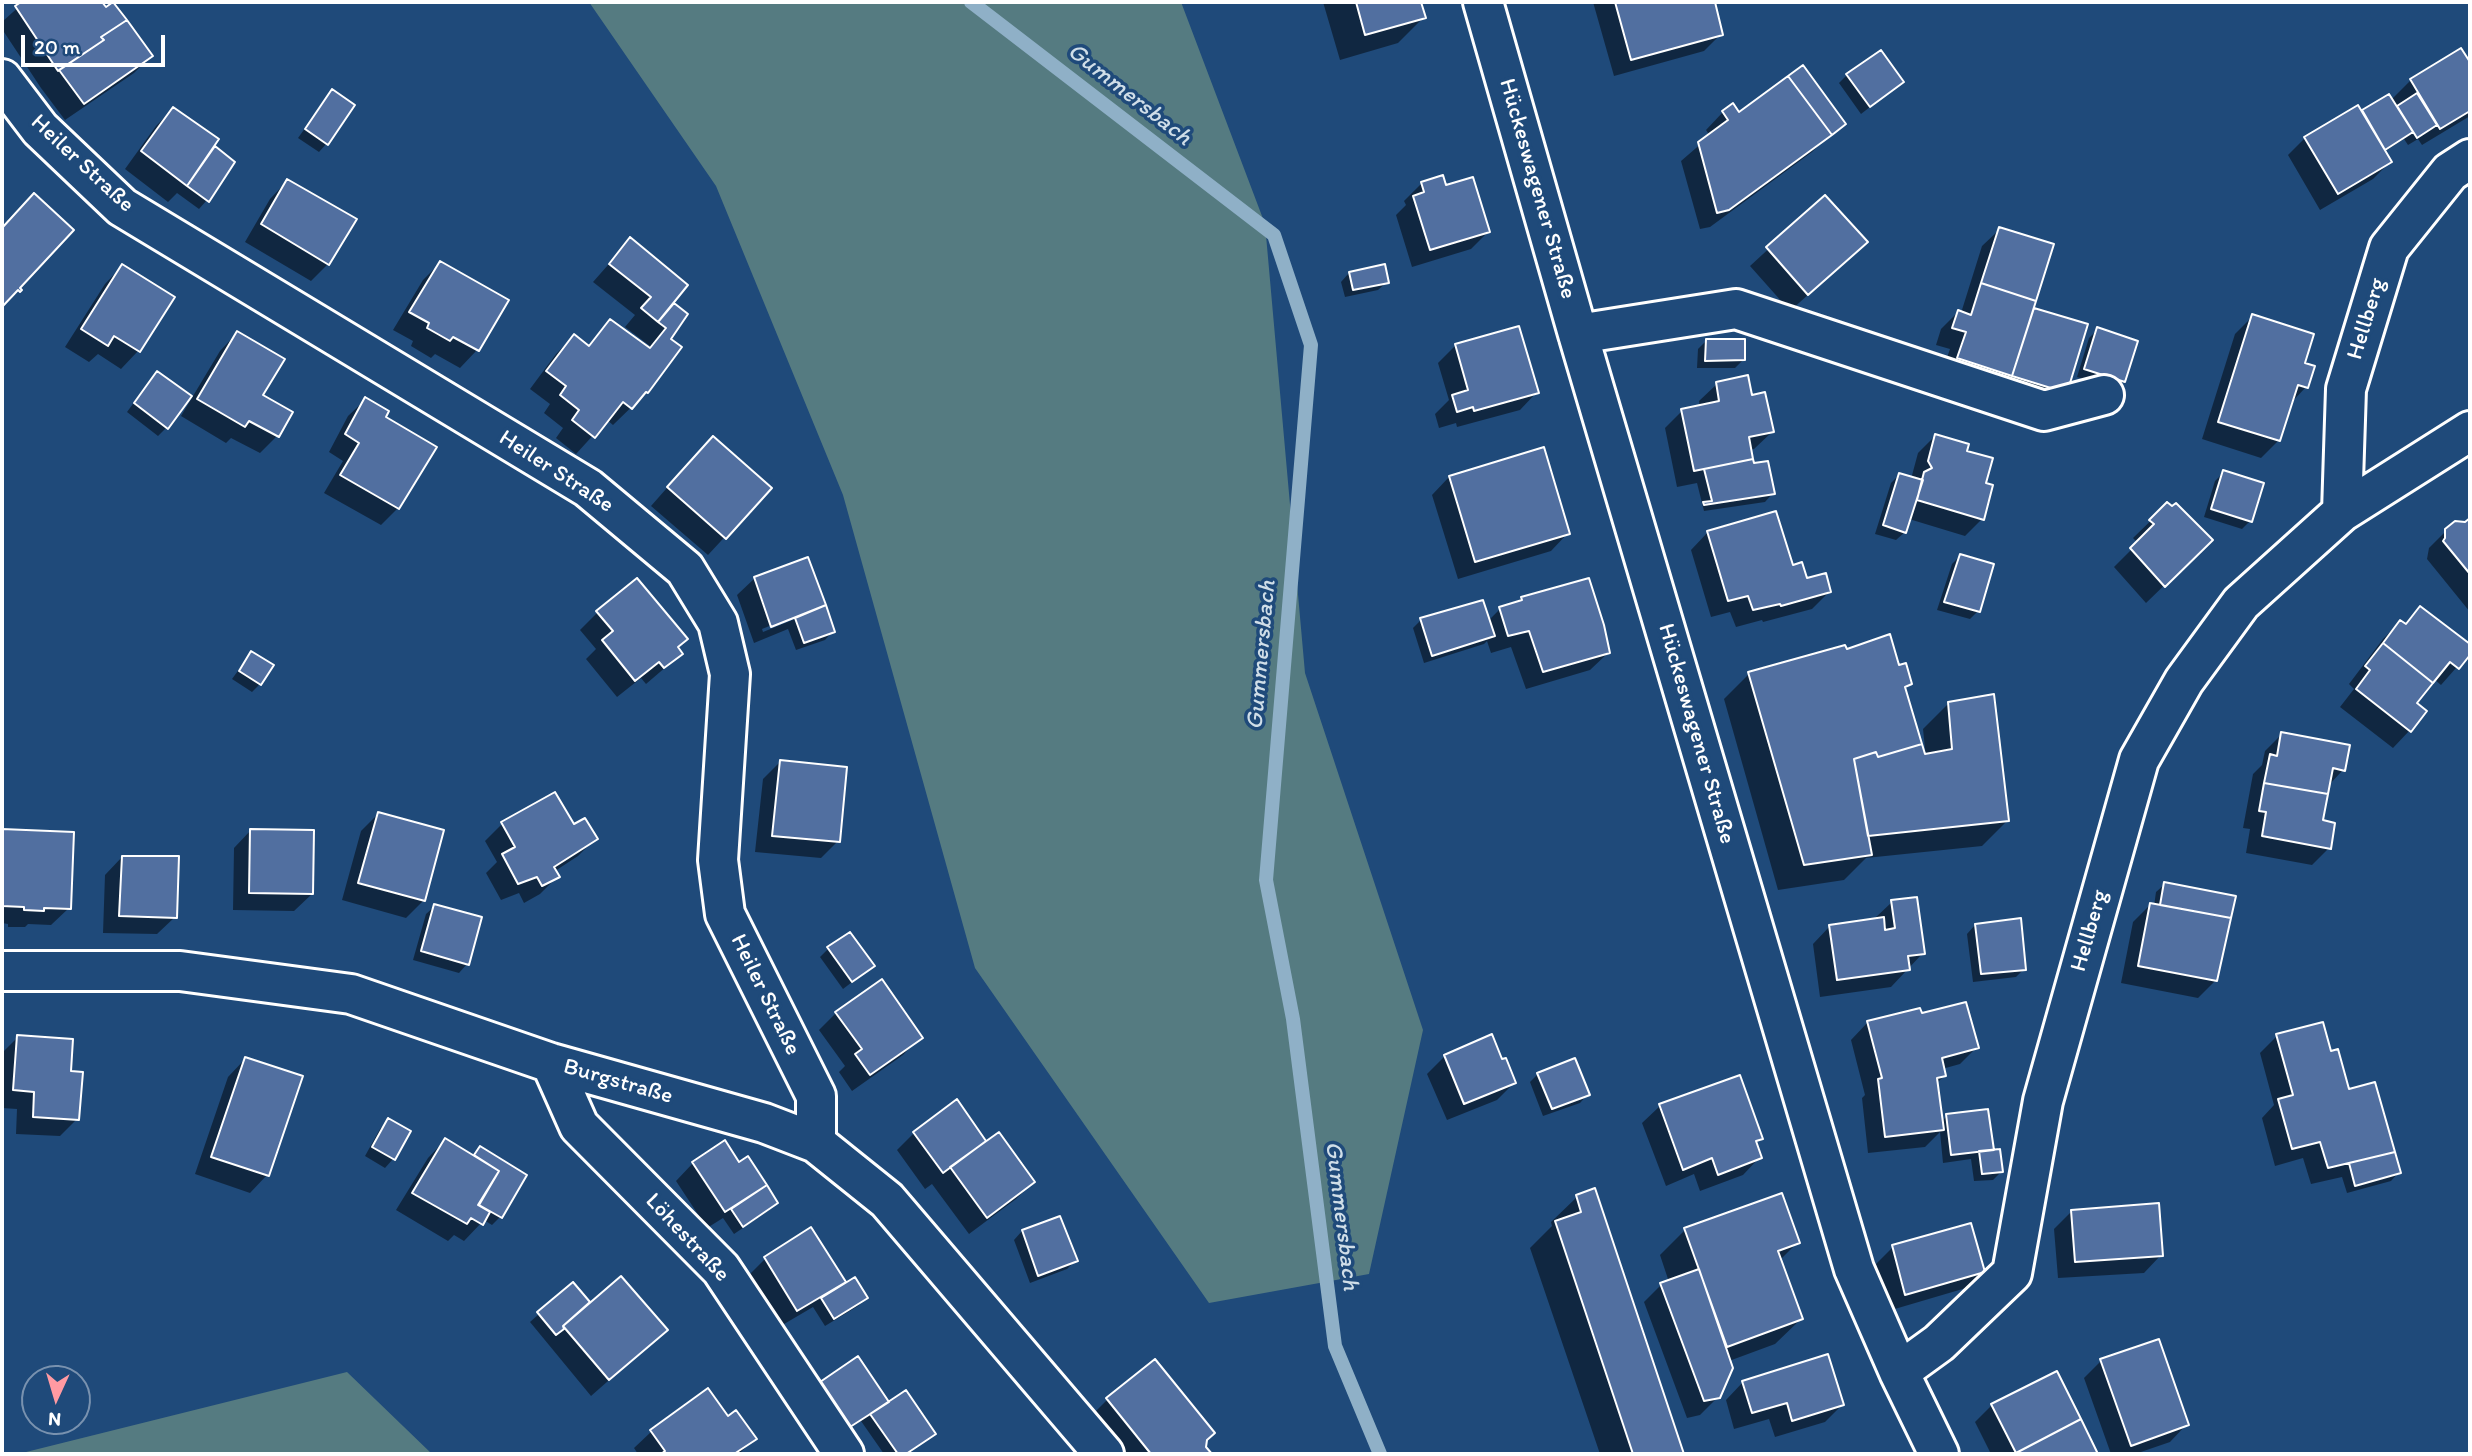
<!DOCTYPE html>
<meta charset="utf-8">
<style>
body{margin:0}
#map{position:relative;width:2472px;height:1456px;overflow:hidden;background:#1f4a7a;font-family:Itim,sans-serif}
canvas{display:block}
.frame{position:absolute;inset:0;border:4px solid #fff;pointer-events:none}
.north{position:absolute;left:21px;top:1365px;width:70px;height:70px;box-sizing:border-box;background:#1f4a7a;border:2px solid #7992af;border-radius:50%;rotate:184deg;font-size:19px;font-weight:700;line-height:28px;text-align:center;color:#fff}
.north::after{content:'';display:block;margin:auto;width:24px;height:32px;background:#ff9aa2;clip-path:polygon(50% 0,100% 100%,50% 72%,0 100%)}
.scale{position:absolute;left:21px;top:35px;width:144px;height:32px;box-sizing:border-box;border:4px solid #fff;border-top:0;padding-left:9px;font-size:21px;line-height:24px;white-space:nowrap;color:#fff;-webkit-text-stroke:5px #1f4a7a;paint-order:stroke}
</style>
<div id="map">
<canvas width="2472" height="1456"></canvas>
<div class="frame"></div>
<div class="north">N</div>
<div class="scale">20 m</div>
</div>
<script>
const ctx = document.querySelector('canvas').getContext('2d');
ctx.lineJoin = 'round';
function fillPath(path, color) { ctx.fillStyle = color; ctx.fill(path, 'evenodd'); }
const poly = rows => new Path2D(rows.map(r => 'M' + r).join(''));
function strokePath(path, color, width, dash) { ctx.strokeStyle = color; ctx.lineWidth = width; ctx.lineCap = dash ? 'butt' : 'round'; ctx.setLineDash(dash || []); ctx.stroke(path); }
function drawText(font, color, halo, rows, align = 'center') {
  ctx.font = font + ' Itim,sans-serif'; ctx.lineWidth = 7; ctx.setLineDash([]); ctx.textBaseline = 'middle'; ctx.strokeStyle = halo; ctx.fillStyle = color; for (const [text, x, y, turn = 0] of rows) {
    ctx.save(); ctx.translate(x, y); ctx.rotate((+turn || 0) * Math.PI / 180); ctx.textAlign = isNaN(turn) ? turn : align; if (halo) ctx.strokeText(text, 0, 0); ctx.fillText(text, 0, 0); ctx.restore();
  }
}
const green = poly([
 [589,2,1181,2,1265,224,1305,673,1423,1030,1369,1274,1209,1303,975,968,843,495,716,186],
 [347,1372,432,1454,18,1454]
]);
const shadow = poly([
 [24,2,100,2,151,56,134,73,65,120,41,88,2,29,2,22],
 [1323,2,1419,2,1424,17,1398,43,1340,60],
 [1593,2,1713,2,1721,34,1704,51,1614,76],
 [2461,50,2470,66,2470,116,2422,145,2418,139,2408,145,2404,139,2384,152,2390,162,2373,179,2320,210,2288,155,2305,138,2361,113,2389,96,2391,100,2411,80],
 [1847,75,1902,82,1861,114,1839,83],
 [332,91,327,143,319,152,298,138],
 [173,109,208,153,209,155,215,149,207,200,199,209,177,193,168,202,125,169,156,126],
 [1723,112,1739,115,1821,143,1812,152,1710,227,1700,229,1681,161,1710,136,1706,130],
 [287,181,328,264,311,281,245,242,270,199],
 [1422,183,1445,187,1488,232,1471,249,1412,267,1396,215,1406,205,1404,201],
 [1825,197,1848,259,1790,311,1750,266],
 [2000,229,2032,309,2086,325,2048,409,1941,375,1950,349,1936,345,1941,329,1958,312,1961,313,1982,246],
 [630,240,671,303,686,315,668,340,647,392,613,425,607,420,576,454,556,438,563,428,544,413,550,404,530,389,556,354,574,336,587,347,610,321,648,349,650,346,625,327,635,315,593,282],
 [440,263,507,301,477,350,460,368,435,354,431,358,411,346,413,341,393,330,423,280],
 [122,266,172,298,138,351,121,369,98,354,89,362,65,347,105,284],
 [1349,273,1387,282,1378,290,1345,297,1341,282],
 [2253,316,2302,365,2306,387,2290,404,2278,441,2261,458,2202,439,2235,334],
 [2098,329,2124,381,2115,389,2077,377,2089,338],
 [237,333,261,395,291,412,277,436,260,453,231,438,226,443,181,416,220,351],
 [1706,341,1744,359,1735,368,1697,368,1698,349],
 [1456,345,1537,392,1520,410,1457,427,1456,423,1439,428,1435,414,1449,400,1438,363],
 [149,382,167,427,158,436,127,412],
 [1717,384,1750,397,1772,432,1754,449,1749,450,1753,465,1773,493,1765,502,1704,511,1697,483,1677,487,1665,428,1682,411,1700,407,1699,401],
 [366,399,384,417,398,508,381,525,324,493,343,461,329,452,348,416],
 [1935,436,1965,452,1984,484,1982,519,1965,536,1909,519,1905,532,1896,540,1875,534,1891,483,1899,475,1911,479,1918,453],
 [696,455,770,488,708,555,651,506],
 [2224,472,2250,521,2242,529,2204,517,2215,481],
 [1449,477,1568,533,1551,551,1458,579,1432,495],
 [2167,505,2211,540,2146,603,2114,567,2138,543,2133,538],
 [2470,520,2470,612,2427,559,2429,548,2447,530,2466,524],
 [1708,532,1792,567,1806,580,1829,592,1812,609,1763,622,1762,620,1736,627,1730,612,1711,617,1691,550],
 [1960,556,1978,611,1970,619,1937,610,1952,564],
 [807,559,833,631,825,640,796,650,788,629,754,643,737,595,755,578],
 [805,612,805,615,763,632,762,629],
 [1521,598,1608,653,1590,670,1526,689,1511,647,1491,653,1487,641,1484,644,1424,663,1413,628,1421,620,1488,621,1500,609,1516,604],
 [2421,608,2470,647,2470,652,2441,685,2434,679,2415,704,2410,730,2393,748,2340,707,2354,689,2349,684,2383,639,2400,622,2404,625],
 [598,612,681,654,646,684,641,678,617,697,586,659,596,649,580,630],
 [1846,651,1898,667,1910,683,1904,689,1926,758,1923,729,1949,703,2008,820,1982,846,1866,858,1844,880,1778,890,1724,699,1749,674],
 [251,653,260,684,252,692,232,679],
 [2282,734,2343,770,2328,786,2321,822,2329,848,2312,865,2246,853,2250,829,2243,828,2253,774,2262,765,2265,751],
 [780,762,838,841,821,858,755,852,763,779],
 [378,814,442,831,423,901,406,918,342,900,361,831],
 [502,824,573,826,595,839,578,856,555,871,558,876,540,894,524,903,519,893,501,900,486,873,497,862,485,841],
 [2,830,73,834,69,908,51,925,28,924,25,927,8,927,8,924,2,923],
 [251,830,312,894,294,911,233,910,234,848],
 [122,857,175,917,157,934,103,933,105,875],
 [2165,884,2216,980,2198,998,2121,983,2133,922,2150,905,2154,906,2156,892],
 [1892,902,1923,953,1891,987,1820,997,1813,944,1830,926,1874,919],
 [435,906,467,964,459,973,413,960,426,914],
 [1975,925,2024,969,2016,977,1973,982,1967,934],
 [829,948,873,966,843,989,820,957],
 [836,1013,920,1037,903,1055,852,1091,839,1072,845,1066,819,1030],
 [1921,1015,1977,1047,1960,1064,1942,1069,1944,1076,1936,1084,1941,1122,1947,1116,1992,1152,2001,1172,1993,1180,1974,1181,1971,1159,1943,1163,1940,1132,1925,1147,1868,1153,1862,1098,1865,1095,1851,1040,1868,1022],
 [2277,1036,2330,1053,2348,1091,2374,1084,2399,1172,2391,1181,2347,1193,2342,1177,2311,1184,2303,1158,2275,1166,2262,1118,2274,1105,2260,1053],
 [18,1037,69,1072,77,1119,60,1136,16,1134,17,1109,2,1108,2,1053],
 [1445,1056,1501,1061,1514,1083,1497,1100,1447,1120,1427,1074],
 [245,1059,267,1175,250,1193,195,1174,228,1077],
 [1538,1074,1588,1094,1580,1103,1543,1116,1530,1082],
 [1739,1077,1761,1138,1755,1144,1760,1157,1743,1175,1700,1191,1694,1174,1666,1186,1642,1123,1660,1106],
 [956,1102,986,1143,1033,1182,1016,1199,969,1234,932,1184,925,1189,897,1150,914,1133],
 [389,1121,409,1132,393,1159,385,1168,365,1156,380,1129],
 [445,1140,472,1157,480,1148,525,1176,500,1217,492,1225,484,1220,464,1241,454,1235,448,1241,396,1210,428,1158],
 [747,1159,776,1203,768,1211,734,1234,723,1218,707,1228,676,1181,693,1163,738,1164],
 [1594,1191,1682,1454,1600,1454,1530,1248,1552,1226,1551,1222,1577,1197],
 [2072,1211,2161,1255,2144,1273,2058,1278,2054,1229],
 [1685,1230,1798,1242,1780,1260,1801,1319,1775,1344,1729,1361,1718,1397,1700,1415,1687,1418,1644,1302,1661,1285,1669,1282,1660,1255],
 [1022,1231,1076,1260,1067,1269,1030,1283,1014,1240],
 [1893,1247,1983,1271,1966,1288,1888,1311,1876,1264],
 [765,1259,844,1282,838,1288,866,1298,858,1306,825,1326,813,1307,779,1327,748,1276],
 [580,1310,582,1312,666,1330,591,1396,530,1322,539,1314],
 [1155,1361,1205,1441,1204,1447,1209,1454,1121,1454,1090,1417,1107,1400],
 [2101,1361,2187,1424,2170,1442,2135,1454,2111,1454,2084,1378],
 [2056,1373,2096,1454,1991,1454,1975,1422,1992,1405],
 [1743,1382,1842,1405,1825,1422,1775,1437,1769,1419,1734,1429,1726,1400],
 [821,1384,888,1404,934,1434,908,1454,884,1454,861,1421,841,1434,813,1392],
 [728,1418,755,1438,739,1454,638,1454,634,1448,652,1431]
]);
const stream = poly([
 [971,2,1274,235,1311,345,1266,880,1293,1019,1335,1346,1380,1454]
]);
const building = poly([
 [21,2,102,2,106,7,113,2,127,20,101,37,104,40,58,71,15,6,21,2],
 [1356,2,1421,2,1426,18,1365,35,1356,2],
 [1615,2,1715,2,1723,35,1631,60,1615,2],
 [127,20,153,56,84,104,59,70,104,40,101,37,127,20],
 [2461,48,2470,62,2470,111,2440,129,2410,79,2461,48],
 [1881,50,1904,82,1870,107,1846,74,1881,50],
 [1803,65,1846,124,1832,135,1788,76,1803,65],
 [1788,76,1832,135,1729,210,1717,213,1698,142,1728,120,1722,111,1733,103,1739,112,1788,76],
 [332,89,355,105,328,145,305,129,332,89],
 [2417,93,2437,125,2417,138,2397,106,2417,93],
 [2389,94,2413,132,2385,150,2362,110,2389,94],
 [2358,105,2392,162,2338,194,2304,137,2358,105],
 [173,107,219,139,187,186,141,151,173,107],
 [215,146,235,162,209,202,187,186,215,146],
 [1443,175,1446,185,1473,177,1490,232,1430,250,1413,196,1424,192,1421,182,1443,175],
 [287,179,357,219,329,265,261,224,287,179],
 [34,193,74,230,20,288,22,290,20,292,18,290,2,307,2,228,34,193],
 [1825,195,1868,242,1808,295,1766,247,1825,195],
 [1999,227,2054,244,2036,301,1981,283,1999,227],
 [630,237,688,285,658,322,641,308,651,297,609,264,630,237],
 [440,261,509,300,479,351,453,337,450,341,427,328,429,323,409,312,440,261],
 [122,264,175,297,140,352,114,336,108,346,81,329,122,264],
 [1385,264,1389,283,1353,290,1349,272,1385,264],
 [1981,283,2036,301,2012,376,1957,358,1966,332,1952,328,1958,310,1971,315,1981,283],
 [674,303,688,314,671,339,682,347,648,393,646,392,632,409,623,402,595,438,572,420,579,410,560,395,566,386,546,371,574,334,589,346,610,319,650,348,666,328,658,322,674,303],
 [2034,308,2088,324,2067,393,2012,376,2034,308],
 [2252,314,2314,334,2305,363,2315,366,2308,388,2298,385,2280,441,2218,422,2252,314],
 [1519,326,1539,393,1474,411,1473,407,1457,412,1452,395,1468,390,1455,344,1519,326],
 [2097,327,2138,341,2125,382,2084,369,2097,327],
 [237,331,285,359,263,395,293,412,279,437,249,421,245,427,197,399,237,331],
 [1706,339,1745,339,1745,360,1705,361,1706,339],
 [157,371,192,396,168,429,134,403,157,371],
 [1748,375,1752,395,1765,392,1774,432,1749,437,1753,459,1694,471,1681,409,1719,401,1716,382,1748,375],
 [365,397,389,411,386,417,437,447,399,509,340,475,359,443,345,434,365,397],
 [1935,434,1969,444,1967,451,1993,458,1986,483,1993,485,1984,520,1917,500,1924,472,1932,468,1928,461,1935,434],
 [713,436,772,488,726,539,667,487,713,436],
 [1544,447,1570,534,1475,562,1449,476,1544,447],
 [1753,459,1754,463,1768,461,1775,494,1704,505,1703,502,1712,501,1704,469,1753,459],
 [2223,470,2264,483,2252,522,2211,509,2223,470],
 [1899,473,1923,480,1906,533,1883,525,1899,473],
 [2167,502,2172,506,2176,503,2213,540,2165,587,2130,548,2154,524,2149,520,2167,502],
 [1776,511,1793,565,1802,562,1807,578,1826,573,1831,592,1781,606,1780,604,1753,610,1748,596,1728,601,1707,531,1776,511],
 [2470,518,2470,574,2443,541,2445,538,2445,529,2455,521,2465,522,2470,518],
 [1960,554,1994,564,1980,612,1944,602,1960,554],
 [808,557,826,605,771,627,754,577,808,557],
 [637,578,688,639,678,647,683,654,664,668,659,662,635,681,602,640,613,631,596,611,637,578],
 [1589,578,1604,625,1610,653,1543,672,1529,631,1508,636,1499,607,1522,600,1521,597,1589,578],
 [1483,600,1495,636,1432,656,1420,618,1483,600],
 [826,605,835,632,804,643,795,618,826,605],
 [2420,606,2470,644,2470,655,2459,669,2450,662,2433,683,2383,643,2400,620,2406,624,2420,606],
 [1890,634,1899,665,1906,663,1912,684,1905,687,1922,744,1878,757,1876,752,1854,759,1872,855,1804,865,1748,672,1845,645,1847,649,1890,634],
 [2383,643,2433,683,2417,703,2427,711,2411,732,2356,689,2370,670,2365,666,2383,643],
 [251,651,274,665,261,685,239,671,251,651],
 [1994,694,2009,821,1868,836,1854,759,1876,752,1878,757,1922,744,1925,754,1952,749,1948,702,1994,694],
 [2281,732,2350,745,2345,771,2333,768,2328,794,2264,783,2270,754,2277,756,2281,732],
 [780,760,847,767,840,842,772,836,780,760],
 [2264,783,2328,794,2323,820,2335,823,2331,849,2262,836,2266,812,2259,811,2264,783],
 [555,792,574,824,585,818,598,839,554,867,560,877,542,886,537,877,518,884,502,854,515,847,501,822,555,792],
 [378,812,444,830,425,901,358,883,378,812],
 [2,829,74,832,71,909,44,908,44,911,24,910,24,907,2,906,2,829],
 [250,829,314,830,313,894,249,893,250,829],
 [122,856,179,856,177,918,119,916,122,856],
 [2164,882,2236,896,2231,918,2160,905,2164,882],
 [1917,897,1925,954,1908,956,1910,970,1837,980,1829,925,1884,917,1885,930,1895,928,1891,900,1917,897],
 [2150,903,2231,918,2217,981,2138,966,2150,903],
 [434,904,482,917,469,965,421,951,434,904],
 [2021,918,2026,970,1981,974,1975,924,2021,918],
 [850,932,875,966,852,982,827,947,850,932],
 [882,979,923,1038,870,1075,855,1054,862,1049,835,1012,882,979],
 [1966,1002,1979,1048,1942,1058,1946,1076,1937,1078,1944,1130,1885,1137,1878,1079,1882,1078,1867,1021,1920,1008,1922,1013,1966,1002],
 [2323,1022,2331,1051,2338,1049,2349,1089,2375,1082,2395,1152,2328,1168,2320,1142,2292,1149,2278,1099,2293,1095,2276,1034,2323,1022],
 [1492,1034,1502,1059,1506,1058,1516,1083,1464,1104,1444,1055,1492,1034],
 [17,1035,73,1039,71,1071,83,1072,79,1120,33,1117,34,1092,13,1090,17,1035],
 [245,1057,303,1076,269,1176,211,1157,245,1057],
 [1575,1058,1590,1095,1552,1109,1537,1073,1575,1058],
 [1740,1075,1763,1139,1756,1141,1762,1158,1718,1175,1712,1158,1683,1170,1659,1104,1740,1075],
 [957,1099,986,1141,943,1173,913,1132,957,1099],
 [1988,1109,1994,1150,1951,1155,1946,1114,1988,1109],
 [388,1118,411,1131,395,1160,372,1147,388,1118],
 [999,1132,1035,1182,987,1218,950,1167,999,1132],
 [445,1138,499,1171,478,1205,490,1212,483,1225,471,1218,467,1224,412,1193,445,1138],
 [725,1140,739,1162,748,1156,767,1185,725,1212,692,1162,725,1140],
 [480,1146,527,1175,502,1218,479,1205,499,1171,474,1155,480,1146],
 [2000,1149,2003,1172,1982,1174,1979,1151,2000,1149],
 [2395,1152,2401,1173,2355,1186,2349,1163,2395,1152],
 [767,1185,778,1203,743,1227,731,1209,767,1185],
 [1595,1188,1684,1454,1633,1454,1555,1221,1581,1212,1576,1195,1595,1188],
 [1782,1193,1800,1243,1778,1251,1803,1319,1727,1347,1684,1228,1782,1193],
 [2159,1203,2163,1256,2075,1262,2071,1210,2159,1203],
 [1060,1216,1078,1261,1038,1276,1022,1230,1060,1216],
 [1971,1223,1985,1272,1905,1295,1892,1245,1971,1223],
 [811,1227,846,1282,797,1311,764,1257,811,1227],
 [1699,1269,1733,1368,1720,1398,1704,1401,1660,1283,1699,1269],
 [621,1276,668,1330,609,1380,563,1326,621,1276],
 [855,1277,868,1298,834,1319,821,1298,855,1277],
 [573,1282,590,1302,563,1326,564,1329,556,1335,537,1312,573,1282],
 [2159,1339,2189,1425,2131,1446,2100,1359,2159,1339],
 [1828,1354,1844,1405,1792,1421,1787,1403,1752,1413,1742,1381,1828,1354],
 [858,1356,889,1402,850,1427,820,1382,858,1356],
 [1155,1359,1215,1433,1207,1440,1206,1447,1212,1454,1151,1454,1106,1398,1155,1359],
 [2057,1371,2081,1419,2016,1453,1991,1404,2057,1371],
 [708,1388,728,1416,736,1410,757,1439,734,1454,661,1454,665,1451,650,1430,708,1388],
 [906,1390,936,1434,906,1454,898,1454,870,1414,906,1390],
 [2081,1419,2098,1454,2016,1454,2016,1453,2081,1419]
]);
const minor = poly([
 [1483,2,1578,334,1854,1269,1899,1372,1939,1454],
 [2,79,40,129,122,207,588,488,685,569,718,623,730,674,718,860,725,914,816,1096,816,1143],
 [1578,334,1736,309,2044,411,2104,395],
 [2342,512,2346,389,2389,248,2450,172,2470,159],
 [2,971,180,971,351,994,551,1063,764,1123,816,1143,887,1200,1104,1454],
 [551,1063,579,1126,721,1269,844,1454],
 [1899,1372,1939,1343,2012,1273,2043,1101,2139,760,2184,681,2241,603,2342,512,2470,431]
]);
const streetNames = [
 ["Heiler Straße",82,164,43],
 ["Hückeswagener Straße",1537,189,74],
 ["Hellberg",2367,319,-73],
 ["Heiler Straße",556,472,33],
 ["Hückeswagener Straße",1696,734,74],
 ["Hellberg",2090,931,-74],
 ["Heiler Straße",765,995,64],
 ["Burgstraße",618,1082,16],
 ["Löhestraße",687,1238,47]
];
const waterNames = [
 ["Gummersbach",1129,95,38],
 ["Gummersbach",1262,655,-85],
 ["Gummersbach",1341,1216,83]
];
fillPath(green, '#557b81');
fillPath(shadow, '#0007');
strokePath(stream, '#8fb0c7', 14);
fillPath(building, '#516fa0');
strokePath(building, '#fff', 2);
strokePath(minor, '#fff', 44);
strokePath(minor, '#1f4a7a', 38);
drawText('23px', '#fff', '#1f4a7a', streetNames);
drawText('italic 24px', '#d0dee8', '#1f4a7a', waterNames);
</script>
